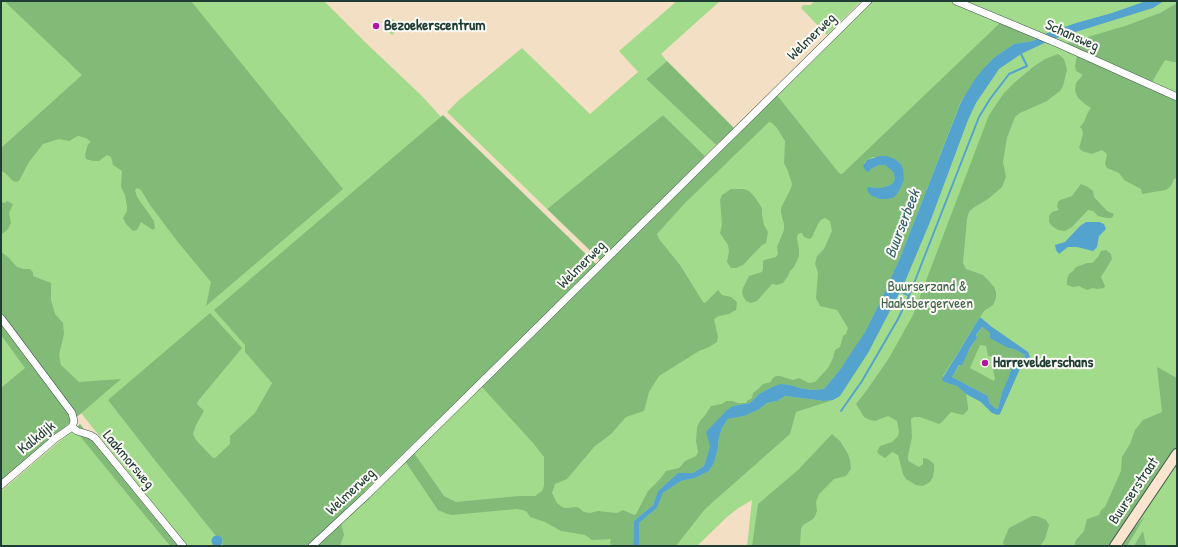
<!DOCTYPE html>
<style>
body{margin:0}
#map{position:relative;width:1178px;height:547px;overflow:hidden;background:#f3dfc3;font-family:"Patrick Hand",sans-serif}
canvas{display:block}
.frame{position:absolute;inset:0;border:2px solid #1f3d34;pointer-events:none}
</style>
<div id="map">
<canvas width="1178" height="547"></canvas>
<div class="frame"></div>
</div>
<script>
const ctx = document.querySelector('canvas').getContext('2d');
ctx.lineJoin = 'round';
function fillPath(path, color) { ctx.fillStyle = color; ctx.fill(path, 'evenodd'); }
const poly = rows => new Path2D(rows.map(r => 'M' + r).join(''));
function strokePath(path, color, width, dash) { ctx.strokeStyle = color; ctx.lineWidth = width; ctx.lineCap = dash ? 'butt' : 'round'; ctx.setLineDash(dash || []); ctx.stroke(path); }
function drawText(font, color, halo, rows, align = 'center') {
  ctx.font = font + ' "Patrick Hand",sans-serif'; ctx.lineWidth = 4; ctx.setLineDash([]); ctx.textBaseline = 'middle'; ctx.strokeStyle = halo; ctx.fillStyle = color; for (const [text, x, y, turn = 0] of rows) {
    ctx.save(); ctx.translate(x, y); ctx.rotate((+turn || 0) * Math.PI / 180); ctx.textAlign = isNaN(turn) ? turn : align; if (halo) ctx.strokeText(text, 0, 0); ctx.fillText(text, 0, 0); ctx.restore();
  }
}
const green = poly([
 [1,1,324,1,366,43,422,96,441,117,593,265,595,263,601,269,871,1,1177,1,1177,546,747,546,752,500,737,509,727,517,697,546,187,546,81,413,1,479],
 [677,1,720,1,661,54,667,61,646,79,716,145,705,156,663,115,547,209,447,112,459,100,522,48,590,114,638,72,619,51],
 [815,1,861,1,827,35,801,8,803,5,810,5],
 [393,19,400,27,392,35,384,27],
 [74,429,136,503,170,546,1,546,1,491]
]);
const forest = poly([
 [4,1,191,1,343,189,206,306,211,282,177,241,150,205,141,190,137,188,135,190,137,197,154,221,155,228,153,230,141,222,137,230,133,231,126,224,123,218,127,211,127,207,125,195,121,187,122,171,113,165,111,157,107,155,99,161,93,161,86,159,85,155,88,144,91,142,86,138,78,136,69,141,59,139,43,144,29,162,19,181,16,182,13,181,5,173,1,171,1,148,82,75],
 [1177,3,1177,62,1173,62,1165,60,1152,82,1064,44,1125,26,1160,13],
 [1000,23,1036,38,1033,41,1014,44,995,57,961,101,900,258,881,300,865,332,855,348,839,371,824,389,812,390,800,388,790,385,770,388,759,394,750,403,733,406,710,446,704,466,693,473,678,473,658,491,653,505,634,521,633,546,611,546,610,542,611,539,592,540,585,535,561,531,545,522,530,517,527,512,523,510,516,509,452,515,447,514,438,510,405,461,414,453,444,496,456,502,519,496,535,496,542,491,544,486,544,457,533,443,482,387,585,285,776,94,839,173,842,174],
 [769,122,772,123,777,128,785,141,784,163,788,171,792,184,791,188,781,208,781,213,784,224,784,230,777,247,778,254,776,257,764,260,763,262,763,269,762,272,749,276,743,288,742,292,743,296,746,301,751,303,757,301,772,284,777,285,783,283,788,276,790,271,794,267,799,256,799,249,797,238,798,234,802,233,804,237,810,239,812,237,818,224,821,220,825,218,828,220,830,221,832,231,824,249,817,256,815,264,818,272,816,298,820,306,837,310,848,328,846,334,843,336,842,340,840,347,835,350,833,358,828,368,815,382,809,383,799,378,793,380,780,376,776,376,772,379,771,382,763,384,758,389,753,393,752,398,747,401,746,403,738,403,732,401,726,401,722,404,711,406,706,414,700,421,697,427,696,441,698,452,696,456,685,461,679,468,666,471,660,479,648,491,636,514,634,515,623,510,617,513,598,511,590,513,584,512,579,508,576,507,566,508,562,507,557,503,552,493,555,484,567,479,594,447,611,434,626,417,644,411,649,392,659,376,699,351,709,347,717,342,718,337,714,319,719,316,729,314,736,310,737,302,731,297,722,295,718,290,705,303,703,302,680,265,659,239,657,234,685,203],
 [873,157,895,159,901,164,893,198,869,187,880,188,888,186,893,183,895,178,893,172,885,165,879,165,871,169,864,163,867,160],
 [1058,54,1063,58,1065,62,1067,70,1063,86,1060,91,1047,101,1020,113,1015,117,1007,138,1003,162,1006,177,1002,187,988,199,973,208,969,212,967,219,963,263,966,269,983,275,989,281,994,287,996,292,996,298,993,305,984,311,980,317,943,376,944,382,957,386,966,394,968,406,968,410,963,415,951,412,942,422,939,424,920,417,914,417,911,419,912,437,908,456,908,460,910,462,919,467,923,464,923,458,928,459,934,464,934,469,933,477,930,482,923,486,916,485,906,479,903,474,898,455,892,452,885,458,880,455,877,452,880,446,892,442,898,436,899,432,897,421,888,416,875,421,870,420,864,417,856,404,867,390,889,358,913,315,989,115,1004,93,1014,83,1033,67,1045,59],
 [1077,56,1177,101,1177,178,1174,179,1171,186,1166,190,1142,194,1141,189,1124,180,1119,173,1107,168,1105,164,1107,155,1106,153,1102,150,1092,154,1082,151,1079,148,1083,134,1082,129,1080,127,1084,122,1088,112,1091,108,1085,104,1078,98,1075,91,1076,83,1083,75,1076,71,1075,66],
 [667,61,734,128,716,145,646,79],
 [443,115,597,265,308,546,224,546,222,544,223,541,221,537,216,536,154,459,108,400,210,313,242,348,198,401,197,404,204,411,196,425,193,434,196,440,213,458,215,458,230,444,230,436,255,413,272,383,245,352,245,345,214,310],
 [663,115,705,156,601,261,547,209],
 [1081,184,1088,187,1093,191,1094,197,1107,211,1114,214,1112,218,1107,218,1098,216,1093,211,1088,210,1072,227,1065,231,1058,230,1052,226,1049,222,1049,216,1052,212,1059,210,1057,207,1058,202,1060,200,1072,196],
 [731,189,744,189,749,191,754,196,762,208,762,215,764,225,768,232,766,243,762,245,743,265,736,268,731,268,727,262,729,251,728,245,720,233,722,224,720,200,722,195],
 [7,201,13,204,9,213,11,223,8,229,1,235,1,202,5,203],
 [1106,250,1111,254,1112,259,1101,277,1105,286,1104,288,1097,289,1093,288,1087,290,1079,286,1073,287,1067,285,1067,279,1069,274,1073,271,1076,267,1087,263,1092,263,1098,257,1101,251],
 [1,252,8,257,17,267,24,269,30,269,33,272,33,276,51,283,51,300,55,314,63,323,64,334,59,355,61,365,79,382,121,379,1,482,1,388,25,368,1,335],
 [982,327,989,332,990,335,1008,348,1014,349,1025,355,1020,364,1012,367,1007,381,1002,392,998,409,995,408,989,402,988,396,952,377,977,338,976,336],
 [980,345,986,346,988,356,1006,359,1004,362,993,370,995,379,994,381,970,368],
 [1157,367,1177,378,1177,449,1112,546,1074,546,1076,540,1084,531,1087,519,1099,515,1101,510,1105,507,1121,471,1122,457,1130,444,1135,430,1143,420,1162,412],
 [785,396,824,401,833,400,796,412,790,434,705,509,676,546,639,546,639,523,657,508,663,493,681,481,695,478,709,471,714,463,718,448,719,437,722,428,728,419,744,416,758,410,767,403,777,401],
 [80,424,150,512,179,546,170,546,74,429],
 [832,434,840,441,848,454,850,460,851,469,846,476,834,479,819,494,816,502,817,511,815,516,813,519,803,525,801,529,800,546,752,546,758,504,798,470],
 [1032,516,1037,516,1046,520,1049,525,1045,539,1040,546,1004,546,1003,542,1009,528],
 [1145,516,1127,546,1122,546,1130,533],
 [341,523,344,535,340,546,317,546],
 [1143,531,1146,546,1134,546,1138,539]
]);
const water = poly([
 [1146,1,1164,1,1153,8,1053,39,1021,54,999,69,976,103,968,120,930,222,904,284,868,353,840,396,833,400,824,401,785,396,777,401,767,403,758,410,744,416,728,419,722,428,719,437,718,448,714,463,709,471,695,478,681,481,663,493,657,508,639,523,639,546,633,546,634,521,653,505,658,491,678,473,693,473,704,466,710,446,706,432,727,410,733,406,750,403,759,394,770,388,780,384,790,385,800,388,812,390,824,389,839,371,865,332,881,300,900,258,961,102,975,79,984,68,995,57,1014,44,1033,41,1042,35,1076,23,1112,13],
 [880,156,887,156,895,159,901,164,903,169,904,180,900,189,896,195,893,198,886,199,880,199,870,195,867,190,868,187,880,188,888,186,893,183,895,178,893,172,885,165,879,165,871,169,868,172,865,170,863,166,867,160],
 [1086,222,1099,222,1104,224,1106,229,1099,236,1097,247,1093,251,1077,247,1068,247,1059,254,1056,250,1055,245,1065,242,1080,226],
 [980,317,992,327,1028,352,1030,357,1019,371,1000,414,998,415,992,413,981,402,966,394,957,386,944,382,942,379],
 [982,327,989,332,990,335,990,338,1008,348,1014,349,1025,355,1020,364,1012,367,1007,381,1002,392,998,409,995,408,989,402,988,396,952,377,959,365,962,365,970,348,977,338,976,335],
 '211.5 541a5.5 5.5 0 1 1 11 0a5.5 5.5 0 1 1-11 0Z'
]);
const stream = poly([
 [909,296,979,117,990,99,1009,74,1027,66,1021,54],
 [841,411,862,381,898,319,909,296,900,291]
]);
const street = poly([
 [956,1,1059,44,1177,97],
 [1,318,72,413,74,421,72,427],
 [72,427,77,431,90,435,95,438,183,546],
 [1,485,56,438,72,427],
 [312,546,367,495,868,1]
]);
const secondary = poly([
 [1115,546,1177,454]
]);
const markers = [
 [376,26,4,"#b5179e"],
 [985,363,4,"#b5179e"]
];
const poiNames = [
 ["Bezoekerscentrum",384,26],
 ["Harrevelderschans",993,363]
];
const streetNames = [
 ["Schansweg",1072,36,24],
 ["Welmerweg",812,37,-44],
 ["Welmerweg",582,265,-45],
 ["Kalkdijk",37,438,-39],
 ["Laakmorsweg",128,460,50],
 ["Buurserstraat",1134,491,-56],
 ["Welmerweg",351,492,-43]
];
const parkNames = [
 ["Buurserzand &",927,287],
 ["Haaksbergerveen",927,304]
];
const waterNames = [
 ["Buurserbeek",903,224,-69]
];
fillPath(green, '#a3db8c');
fillPath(forest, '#82bb78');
fillPath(water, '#54a3ce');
strokePath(stream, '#54a3ce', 2);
strokePath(street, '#3f5549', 8);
strokePath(secondary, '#3f5549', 12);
strokePath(street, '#fff', 7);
strokePath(secondary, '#fce5cf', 10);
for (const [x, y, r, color] of markers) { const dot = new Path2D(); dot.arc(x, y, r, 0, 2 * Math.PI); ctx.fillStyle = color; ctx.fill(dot); strokePath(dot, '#fdfcf7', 1.5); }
drawText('bold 15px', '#1f3d34', '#fdfcf7', poiNames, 'left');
drawText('15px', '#1f3d34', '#fdfcf7', streetNames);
drawText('15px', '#40644a', '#fdfcf7', parkNames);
drawText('italic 16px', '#32616a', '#fdfcf7', waterNames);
</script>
